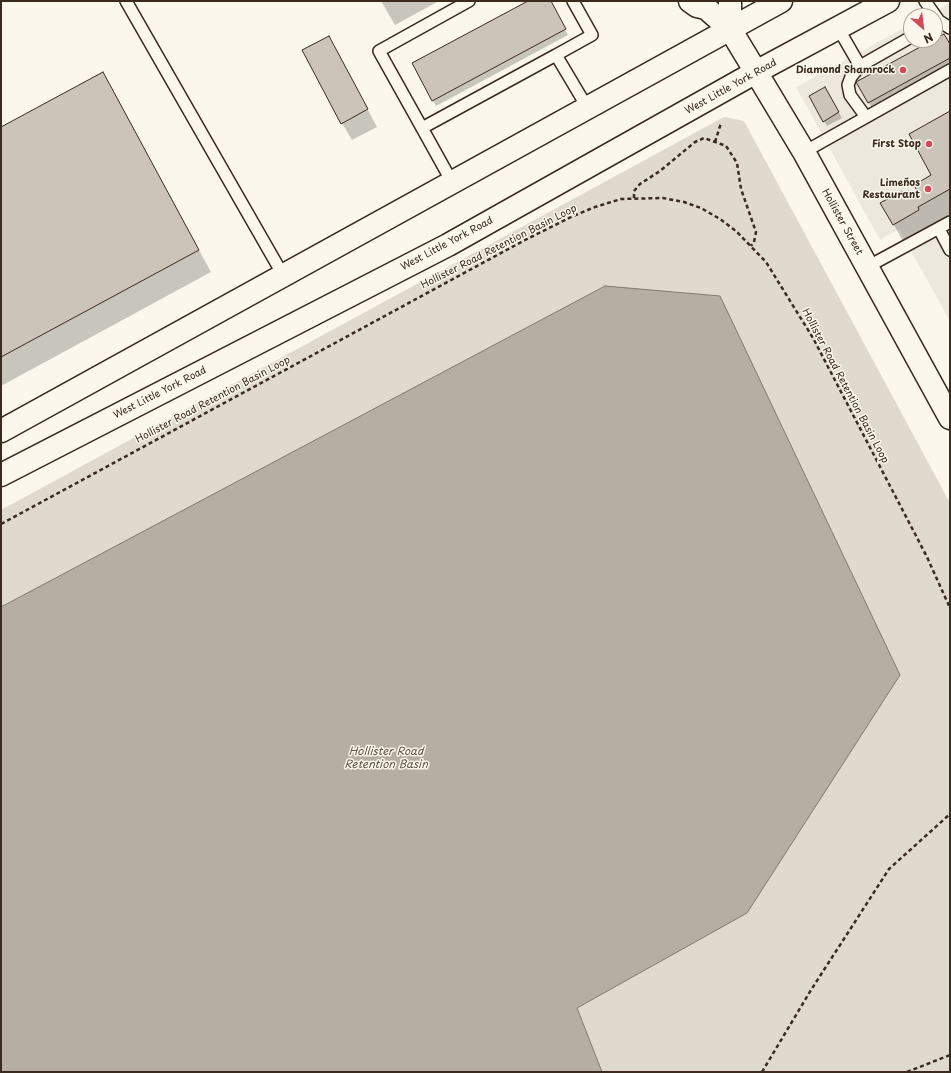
<!DOCTYPE html>
<meta charset="utf-8">
<style>
body{margin:0}
#map{position:relative;width:951px;height:1073px;overflow:hidden;background:#fbf7ec;font-family:"Playpen Sans",sans-serif}
canvas{display:block}
.frame{position:absolute;inset:0;border:2px solid #3b2a1e;pointer-events:none}
.north{position:absolute;left:903px;top:8px;width:40px;height:40px;box-sizing:border-box;background:#fbf7ec;border:1px solid #aea59a;border-radius:50%;rotate:152deg;font-size:11px;font-weight:700;line-height:16px;text-align:center;color:#3b2a1e}
.north::after{content:'';display:block;margin:auto;width:14px;height:18px;background:#d1495b;clip-path:polygon(50% 0,100% 100%,50% 72%,0 100%)}
</style>
<div id="map">
<canvas width="951" height="1073"></canvas>
<div class="frame"></div>
<div class="north">N</div>
</div>
<script>
const ctx = document.querySelector('canvas').getContext('2d');
ctx.lineJoin = 'round';
function fillPath(path, color) { ctx.fillStyle = color; ctx.fill(path, 'evenodd'); }
const poly = rows => new Path2D(rows.map(r => 'M' + r).join(''));
function strokePath(path, color, width, dash) { ctx.strokeStyle = color; ctx.lineWidth = width; ctx.lineCap = dash ? 'butt' : 'round'; ctx.setLineDash(dash || []); ctx.stroke(path); }
function drawText(font, color, halo, rows, align = 'center') {
  ctx.font = font + ' "Playpen Sans",sans-serif'; ctx.lineWidth = 3; ctx.setLineDash([]); ctx.textBaseline = 'middle'; ctx.strokeStyle = halo; ctx.fillStyle = color; for (const [text, x, y, turn = 0] of rows) {
    ctx.save(); ctx.translate(x, y); ctx.rotate((+turn || 0) * Math.PI / 180); ctx.textAlign = isNaN(turn) ? turn : align; if (halo) ctx.strokeText(text, 0, 0); ctx.fillText(text, 0, 0); ctx.restore();
  }
}
const built = poly([
 [950,3,950,321,899,229,880,240,796,87,911,24,911,40,935,40,935,16,926,16]
]);
const green = poly([
 [724,117,744,121,950,503,950,1072,1,1072,1,510]
]);
const water = poly([
 [605,286,720,296,900,675,747,913,577,1008,602,1072,1,1072,1,607,605,286]
]);
const shadow = poly([
 [381,1,439,1,395,25],
 [531,1,550,1,568,35,436,106,413,64],
 [950,46,950,65,872,108,858,82],
 [338,54,377,127,352,140,342,123],
 [825,88,842,118,827,126,810,96],
 [115,96,211,272,1,386,1,128],
 [950,112,950,218,906,247,894,225,904,195,914,200,921,196,933,175]
]);
const building = poly([
 [528,1,551,1,566,29,432,101,412,63,528,1],
 [944,34,950,44,950,58,868,103,856,82,944,34],
 [329,36,368,109,341,124,302,50,329,36],
 [103,72,199,250,1,357,1,127,103,72],
 [825,87,839,112,823,122,809,96,825,87],
 [950,111,950,189,918,207,919,210,893,225,880,203,902,191,904,194,909,191,914,199,920,196,914,185,931,175,909,134,950,111]
]);
const path = poly([
 [715,142,721,123],
 [634,198,634,191,640,184,660,171,695,142,704,138,726,146,737,163,741,189,756,232,754,242,751,246],
 [1,524,525,240,571,217,595,207,621,199,663,198,684,202,701,208,720,219,736,231,766,262,813,338,927,557,950,608],
 [762,1072,811,990,889,869,950,814],
 [907,1072,950,1055]
]);
const service = poly([
 [126,1,283,275],
 [925,1,939,21,950,28],
 [838,28,860,66,911,37],
 [556,55,592,35,573,1],
 [860,66,851,77,848,85,850,95,866,117],
 [422,128,379,51,469,1],
 [804,152,950,70],
 [452,182,422,128,556,55,587,107],
 [939,229,950,250],
 [867,267,950,222]
]);
const tertiary = poly([
 [756,72,804,152,950,418]
]);
const secondary = poly([
 [690,1,697,6,706,8,730,29,756,72],
 [730,1,730,29],
 [1,431,781,1],
 [1,475,448,245,756,72,888,1]
]);
const markers = [
 [903,70,4,"#d1495b"],
 [929,144,4,"#d1495b"],
 [928,189,4,"#d1495b"]
];
const poiNames = [
 ["Diamond Shamrock",895,70],
 ["First Stop",921,144],
 ["Limeños",920,183],
 ["Restaurant",920,195]
];
const streetNames = [
 ["West Little York Road",731,87,-29],
 ["Hollister Street",842,222,61],
 ["West Little York Road",447,244,-28],
 ["Hollister Road Retention Basin Loop",499,247,-27],
 ["Hollister Road Retention Basin Loop",845,386,62],
 ["West Little York Road",160,393,-27],
 ["Hollister Road Retention Basin Loop",213,400,-28]
];
const waterNames = [
 ["Hollister Road",386,752],
 ["Retention Basin",386,765]
];
fillPath(built, '#ede8dd');
fillPath(green, '#dfd9ce');
fillPath(water, '#b6aea2');
strokePath(water, '#85796d', 1);
fillPath(shadow, '#0003');
fillPath(building, '#ccc4b9');
strokePath(building, '#3b2a1e', 1);
strokePath(service, '#3b2a1e', 14);
strokePath(tertiary, '#3b2a1e', 25);
strokePath(secondary, '#3b2a1e', 25);
strokePath(path, '#3b2a1e', 2.5, [4, 3]);
strokePath(service, '#fbf7ec', 11);
strokePath(tertiary, '#fbf7ec', 22);
strokePath(secondary, '#fbf7ec', 22);
for (const [x, y, r, color] of markers) { const dot = new Path2D(); dot.arc(x, y, r, 0, 2 * Math.PI); ctx.fillStyle = color; ctx.fill(dot); strokePath(dot, '#fbf7ec', 1.5); }
drawText('bold 10px', '#3b2a1e', '#fbf7ec', poiNames, 'right');
drawText('10px', '#3b2a1e', '#fbf7ec', streetNames);
drawText('italic 11px', '#605246', '#fbf7ec', waterNames);
</script>
